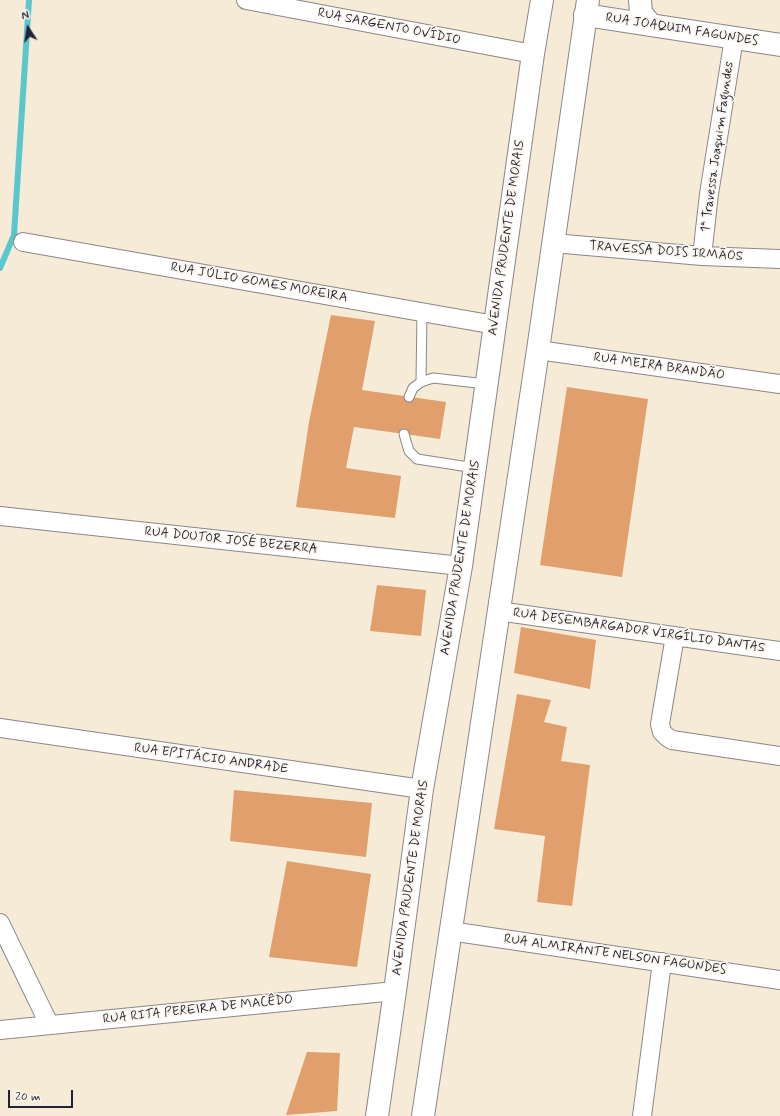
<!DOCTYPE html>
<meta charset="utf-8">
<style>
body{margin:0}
#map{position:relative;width:780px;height:1116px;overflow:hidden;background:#f6ebd6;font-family:Mynerve,sans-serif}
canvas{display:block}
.north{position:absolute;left:8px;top:8px;width:40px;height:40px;-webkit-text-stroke:3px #fbf7ec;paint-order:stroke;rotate:348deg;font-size:11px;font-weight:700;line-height:16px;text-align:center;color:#22223b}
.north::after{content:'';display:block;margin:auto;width:14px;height:18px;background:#22223b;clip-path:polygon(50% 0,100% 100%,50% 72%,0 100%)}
.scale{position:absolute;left:8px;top:1090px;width:65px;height:18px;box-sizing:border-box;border:2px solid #22223b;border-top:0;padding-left:5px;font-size:12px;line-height:14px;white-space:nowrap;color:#22223b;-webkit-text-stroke:3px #fbf7ec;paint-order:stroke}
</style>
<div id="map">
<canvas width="780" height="1116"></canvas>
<div class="north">N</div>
<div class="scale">20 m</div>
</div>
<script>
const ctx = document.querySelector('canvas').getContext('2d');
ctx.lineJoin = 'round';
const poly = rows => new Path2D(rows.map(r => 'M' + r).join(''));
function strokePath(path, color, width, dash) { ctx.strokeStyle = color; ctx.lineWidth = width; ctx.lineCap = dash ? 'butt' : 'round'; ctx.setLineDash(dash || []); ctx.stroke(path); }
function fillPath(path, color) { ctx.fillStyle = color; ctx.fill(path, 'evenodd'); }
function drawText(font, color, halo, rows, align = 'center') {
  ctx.font = font + ' Mynerve,sans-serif'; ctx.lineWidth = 3.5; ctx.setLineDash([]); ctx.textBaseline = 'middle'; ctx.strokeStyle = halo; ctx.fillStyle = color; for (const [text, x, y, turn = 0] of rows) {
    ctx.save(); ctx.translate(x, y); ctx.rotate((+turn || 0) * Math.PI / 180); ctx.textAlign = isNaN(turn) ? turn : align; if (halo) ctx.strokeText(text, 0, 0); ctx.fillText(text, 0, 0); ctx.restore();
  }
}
const stream = poly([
 [0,268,14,235,29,0]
]);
const building = poly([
 [331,315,375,321,362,390,446,402,440,439,354,427,346,468,401,476,395,518,296,507,309,422],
 [567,387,648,399,622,577,540,565],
 [377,585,426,590,421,636,370,631],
 [521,627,596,640,590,689,514,673],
 [517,694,551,700,544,722,567,727,561,761,590,765,572,906,537,902,545,836,494,829],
 [234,790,372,803,366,857,230,841],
 [287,861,371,874,357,967,269,957],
 [307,1052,340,1053,337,1111,286,1115]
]);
const lane = poly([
 [421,382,422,312],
 [409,397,413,388,421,382,433,378,486,384],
 [404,434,409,451,417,459,475,468]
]);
const street = poly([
 [246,0,533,54],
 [23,242,495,325],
 [553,243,702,256,780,259],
 [702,256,709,194,734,38],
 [538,350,780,384],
 [0,516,461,566],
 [498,611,780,651],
 [675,636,660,724,662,732,667,737,672,740,780,756],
 [0,728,422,789],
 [0,923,49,1024],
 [450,931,780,980],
 [0,1030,395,991],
 [642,1116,662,962]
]);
const secondary = poly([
 [640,0,641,13,651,25],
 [585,15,780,45]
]);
const primary = poly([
 [377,1116,395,991,422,789,461,566,533,54,542,0],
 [423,1116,538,350,588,0]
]);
const streetNames = [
 ["RUA SARGENTO OVÍDIO",389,27,11],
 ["RUA JOAQUIM FAGUNDES",682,30,9],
 ["1ª Travessa Joaquim Fagundes",718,147,-82],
 ["AVENIDA PRUDENTE DE MORAIS",507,238,-82],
 ["TRAVESSA DOIS IRMÃOS",666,252,4],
 ["RUA JÚLIO GOMES MOREIRA",259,283,10],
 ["RUA MEIRA BRANDÃO",659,367,8],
 ["RUA DOUTOR JOSÉ BEZERRA",231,541,6],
 ["AVENIDA PRUDENTE DE MORAIS",461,558,-81],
 ["RUA DESEMBARGADOR VIRGÍLIO DANTAS",639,631,8],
 ["RUA EPITÁCIO ANDRADE",211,759,8],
 ["AVENIDA PRUDENTE DE MORAIS",411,878,-82],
 ["RUA ALMIRANTE NELSON FAGUNDES",615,955,8],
 ["RUA RITA PEREIRA DE MACÊDO",198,1010,-6]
];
strokePath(stream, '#5ac7cf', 6);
fillPath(building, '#e19f6e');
strokePath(lane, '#8c8688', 11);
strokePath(street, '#8c8688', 20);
strokePath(secondary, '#8c8688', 24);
strokePath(primary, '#8c8688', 24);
strokePath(lane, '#fff', 9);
strokePath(street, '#fff', 18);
strokePath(secondary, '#fff', 22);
strokePath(primary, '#fff', 22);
drawText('13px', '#22223b', '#fbf7ec', streetNames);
</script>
